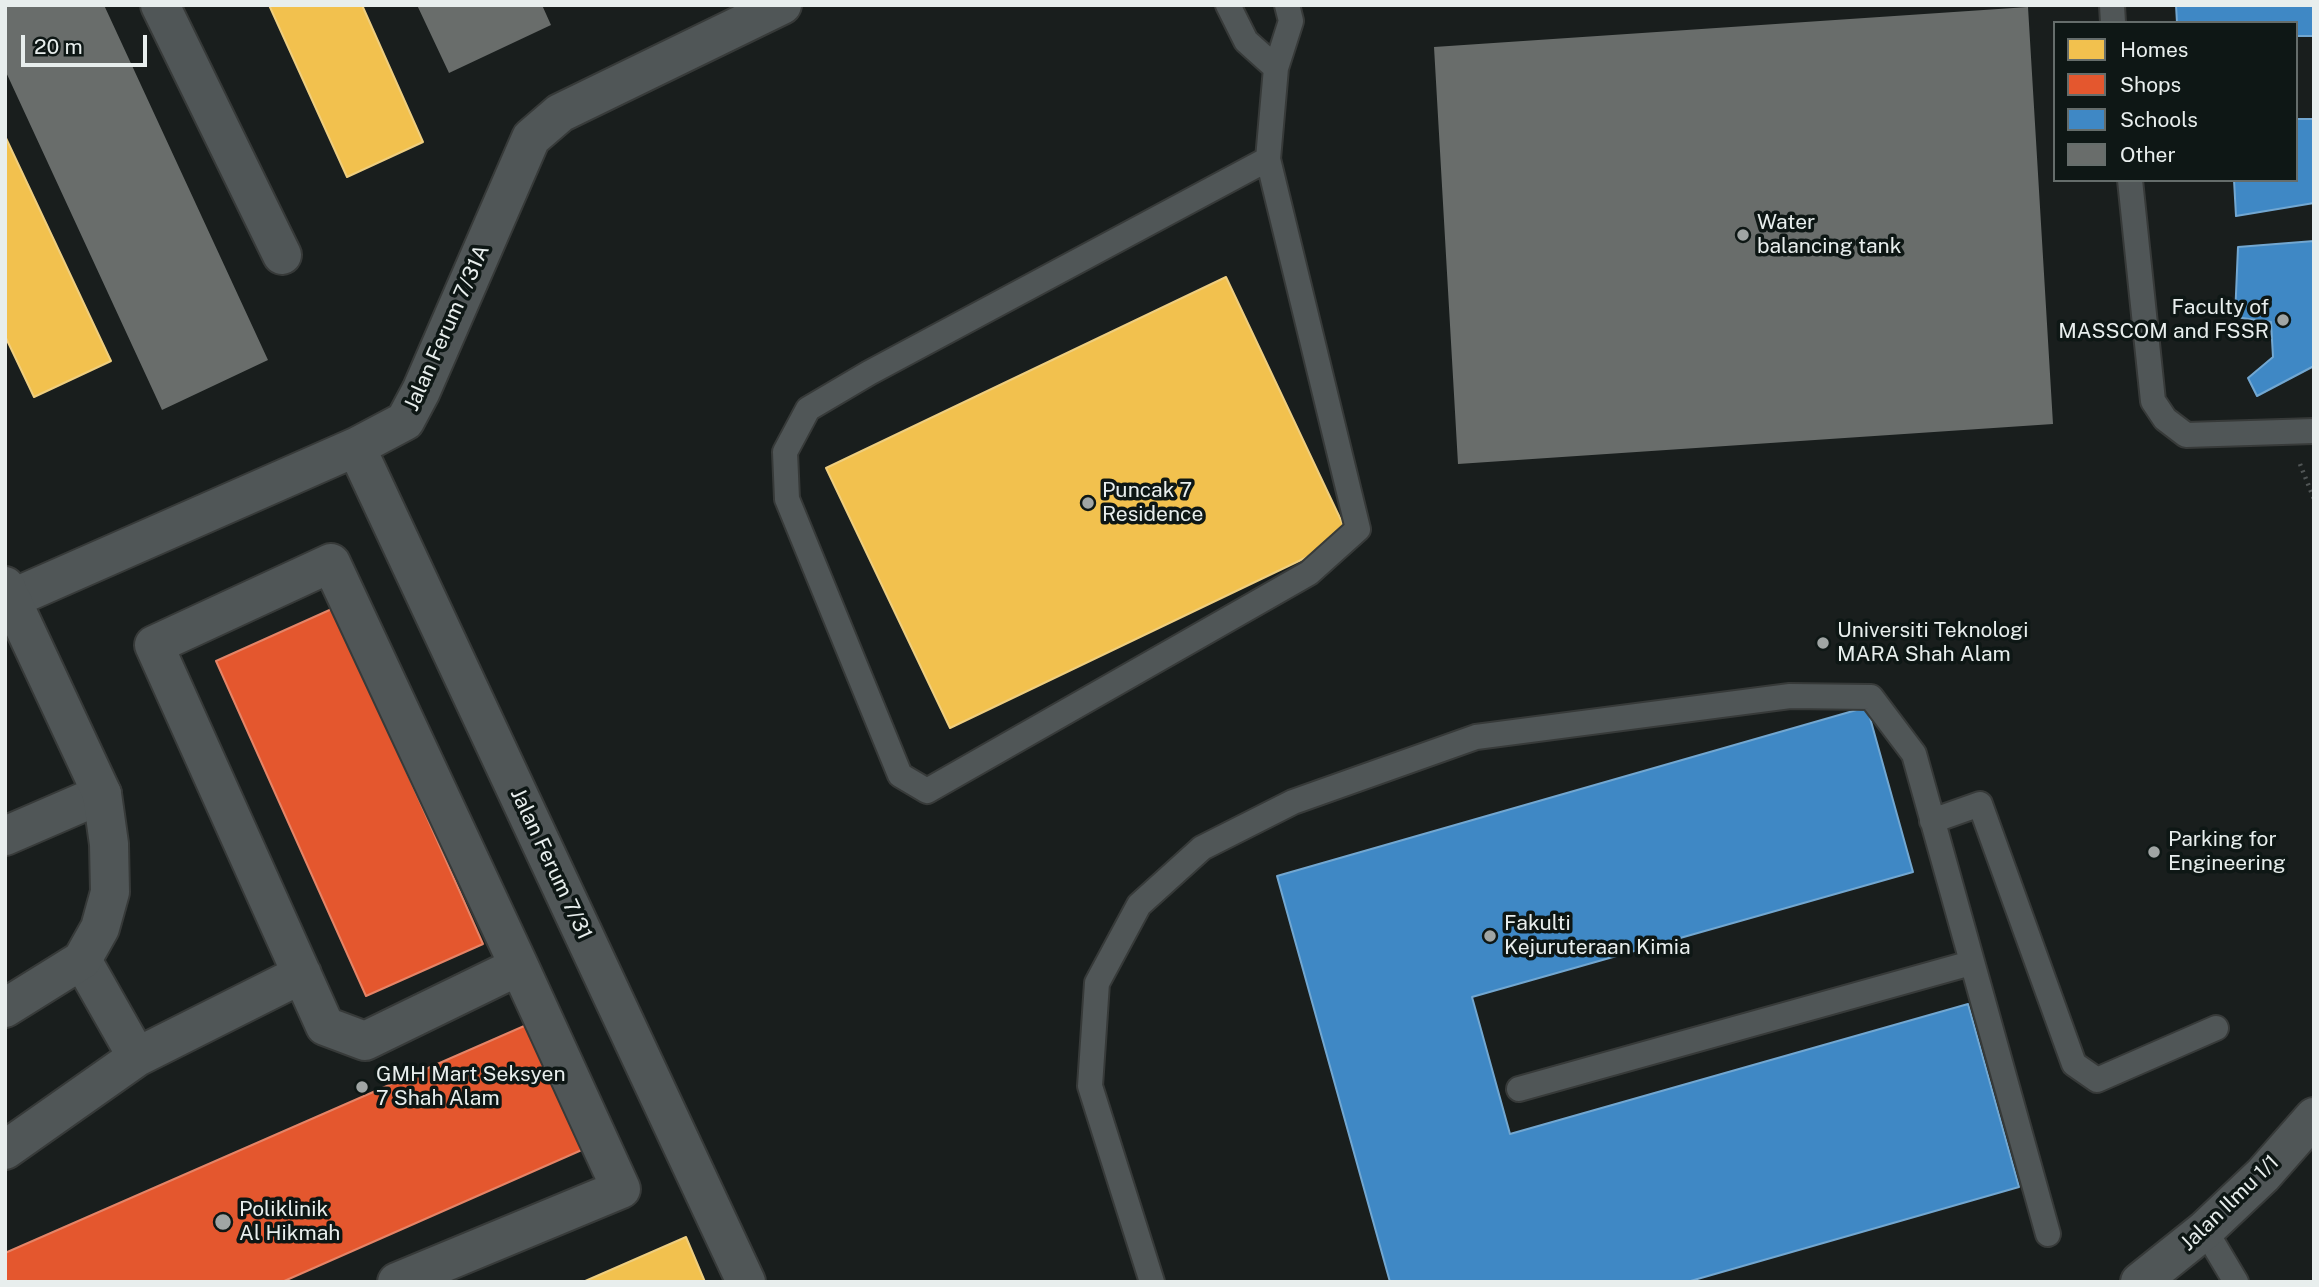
<!DOCTYPE html>
<style>
body{margin:0}
#map{position:relative;width:2319px;height:1287px;overflow:hidden;background:#191e1d;font-family:"Public Sans",sans-serif}
canvas{display:block}
.frame{position:absolute;inset:0;border:7px solid #e8eeed;pointer-events:none}
.legend{position:absolute;left:2053px;top:21px;width:245px;height:161px;box-sizing:border-box;background:#0e1715;border:2px solid #656d6b;margin:0;padding:9px 12px;list-style:none;font-size:21px;color:#e8eeed}
.legend li{display:flex;align-items:center;gap:14px;height:35px}
.legend b{width:35px;border:2px solid #656d6b}
.scale{position:absolute;left:21px;top:35px;width:126px;height:32px;box-sizing:border-box;border:4px solid #e8eeed;border-top:0;padding-left:9px;font-size:21px;line-height:24px;white-space:nowrap;color:#e8eeed;-webkit-text-stroke:5px #0e1715;paint-order:stroke}
</style>
<div id="map">
<canvas width="2319" height="1287"></canvas>
<div class="frame"></div>
<ul class="legend">
<li><b style="height:19px;background:#f2c14e"></b>Homes</li>
<li><b style="height:19px;background:#e4572e"></b>Shops</li>
<li><b style="height:19px;background:#3f88c5"></b>Schools</li>
<li><b style="height:19px;background:#696d6b"></b>Other</li>
</ul>
<div class="scale">20 m</div>
</div>
<script>
const ctx = document.querySelector('canvas').getContext('2d');
ctx.lineJoin = 'round';
function fillPath(path, color) { ctx.fillStyle = color; ctx.fill(path, 'evenodd'); }
const poly = rows => new Path2D(rows.map(r => 'M' + r).join(''));
function strokePath(path, color, width, dash) { ctx.strokeStyle = color; ctx.lineWidth = width; ctx.lineCap = dash ? 'butt' : 'round'; ctx.setLineDash(dash || []); ctx.stroke(path); }
function drawText(font, color, halo, rows, align = 'center') {
  ctx.font = font + ' "Public Sans",sans-serif'; ctx.lineWidth = 7; ctx.setLineDash([]); ctx.textBaseline = 'middle'; ctx.strokeStyle = halo; ctx.fillStyle = color; for (const [text, x, y, turn = 0] of rows) {
    ctx.save(); ctx.translate(x, y); ctx.rotate((+turn || 0) * Math.PI / 180); ctx.textAlign = isNaN(turn) ? turn : align; if (halo) ctx.strokeText(text, 0, 0); ctx.fillText(text, 0, 0); ctx.restore();
  }
}
const homes = poly([
 [269,5,362,5,423,142,347,177,269,5],
 [5,136,111,361,34,397,5,336,5,136],
 [1226,277,1349,537,950,728,826,468,1226,277],
 [686,1237,705,1282,583,1282,686,1237]
]);
const shops = poly([
 [334,608,483,944,366,996,216,661,334,608],
 [531,1023,584,1149,282,1282,5,1282,5,1253,531,1023]
]);
const schools = poly([
 [2176,5,2314,5,2314,36,2296,36,2296,23,2177,23,2176,5],
 [2296,119,2314,119,2314,203,2236,216,2234,180,2296,180,2296,119],
 [2314,241,2314,366,2257,396,2248,378,2273,357,2271,322,2235,317,2238,247,2314,241],
 [1867,707,1913,872,1472,997,1510,1134,1968,1004,2019,1187,1687,1282,1390,1282,1277,876,1867,707]
]);
const building = poly([
 [5,5,104,5,268,360,162,410,5,70],
 [417,5,542,5,551,25,449,73],
 [2028,7,2053,424,1458,464,1434,47]
]);
const path = poly([
 [2300,464,2314,499]
]);
const service = poly([
 [1228,5,1246,41,1276,68],
 [2112,5,2113,23],
 [1268,159,869,373,808,409,785,452,787,499,900,775,927,791,1309,573,1358,529,1268,159,1276,68,1291,21,1287,5],
 [2130,180,2153,401,2165,419,2186,435,2314,431],
 [1932,821,1980,804,2074,1064,2097,1080,2216,1028],
 [1519,1089,1971,963],
 [2205,1230,2236,1282],
 [1152,1282,1090,1086,1097,983,1139,905,1202,848,1293,802,1476,737,1790,696,1871,697,1914,754,2048,1234]
]);
const minor = poly([
 [160,5,282,255],
 [356,447,746,1282],
 [11,599,356,447,405,421,421,391,531,138,560,113,782,5],
 [5,836,102,794],
 [82,960,137,1057],
 [5,1150,137,1057,302,974],
 [397,1282,621,1189,519,966,331,563,154,645,325,1026,365,1041,519,966]
]);
const tertiary = poly([
 [5,586,102,794,109,844,110,892,100,928,82,960,5,1008],
 [2140,1282,2205,1230,2263,1175,2314,1117]
]);
const markers = [
 [1743,235,7,"#a0a5a4"],
 [2283,320,7,"#a0a5a4"],
 [1088,503,7,"#a0a5a4"],
 [1823,643,7,"#a0a5a4"],
 [2154,852,7,"#a0a5a4"],
 [1490,936,7,"#a0a5a4"],
 [362,1087,7,"#a0a5a4"],
 [223,1222,9,"#a0a5a4"]
];
const poiNames = [
 ["Water",1757,223],
 ["balancing tank",1757,247],
 ["Faculty of",2269,308,"right"],
 ["MASSCOM and FSSR",2269,332,"right"],
 ["Puncak 7",1102,491],
 ["Residence",1102,515],
 ["Universiti Teknologi",1837,631],
 ["MARA Shah Alam",1837,655],
 ["Parking for",2168,840],
 ["Engineering",2168,864],
 ["Fakulti",1504,924],
 ["Kejuruteraan Kimia",1504,948],
 ["GMH Mart Seksyen",376,1075],
 ["7 Shah Alam",376,1099],
 ["Poliklinik",239,1210],
 ["Al Hikmah",239,1234]
];
const streetNames = [
 ["Jalan Ferum 7/31A",447,328,-66],
 ["Jalan Ferum 7/31",551,864,65],
 ["Jalan Ilmu 1/1",2230,1203,-44]
];
fillPath(homes, '#f2c14e');
strokePath(homes, '#efce7e', 2);
fillPath(shops, '#e4572e');
strokePath(shops, '#e58467', 2);
fillPath(schools, '#3f88c5');
strokePath(schools, '#72a7d1', 2);
fillPath(building, '#696d6b');
strokePath(service, '#373a39', 28);
strokePath(minor, '#373a39', 42);
strokePath(tertiary, '#373a39', 42);
strokePath(path, '#505555', 4.5, [2, 5]);
strokePath(service, '#505657', 24);
strokePath(minor, '#505657', 38);
strokePath(tertiary, '#505657', 38);
for (const [x, y, r, color] of markers) { const dot = new Path2D(); dot.arc(x, y, r, 0, 2 * Math.PI); ctx.fillStyle = color; ctx.fill(dot); strokePath(dot, '#0e1715', 2.5); }
drawText('21px', '#e8eeed', '#0e1715', poiNames, 'left');
drawText('21px', '#e8eeed', '#0e1715', streetNames);
</script>
